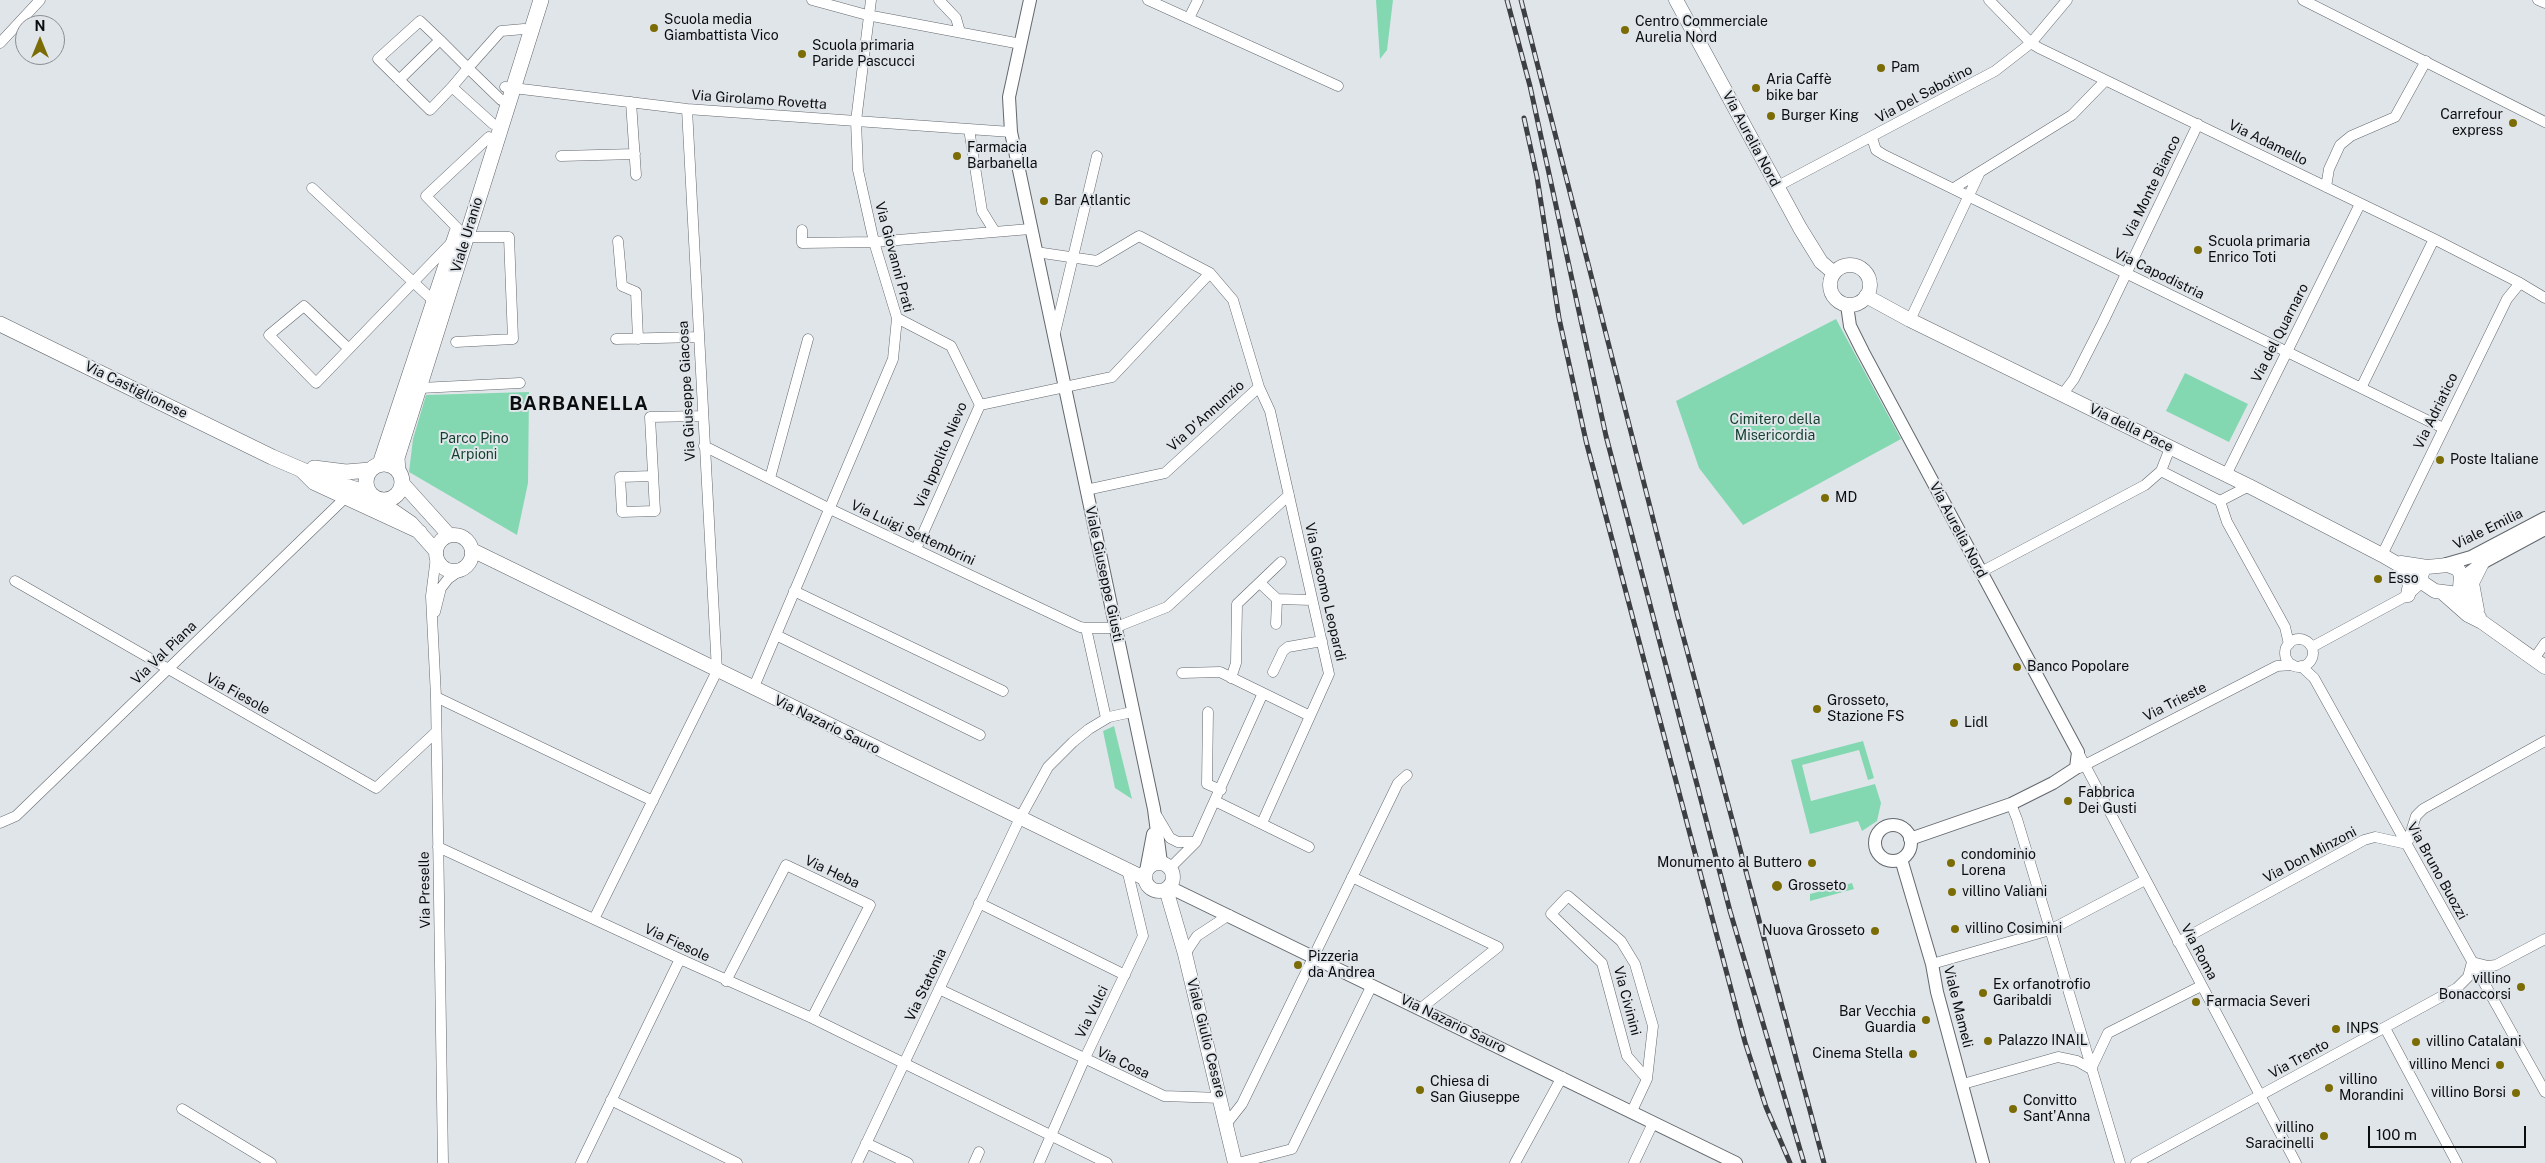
<!DOCTYPE html>
<meta charset="utf-8">
<style>
body{margin:0}
#map{position:relative;width:2545px;height:1163px;overflow:hidden;background:#e0e5ea;font-family:"Public Sans",sans-serif}
canvas{display:block}
.north{position:absolute;left:15px;top:15px;width:50px;height:50px;box-sizing:border-box;background:#e0e5ea;border:1px solid #8b8e92;border-radius:50%;rotate:0deg;font-size:14px;font-weight:700;line-height:20px;text-align:center;color:#0b0c0e}
.north::after{content:'';display:block;margin:auto;width:18px;height:22px;background:#7b6c05;clip-path:polygon(50% 0,100% 100%,50% 72%,0 100%)}
.scale{position:absolute;left:2368px;top:1126px;width:158px;height:22px;box-sizing:border-box;border:2px solid #0b0c0e;border-top:0;padding-left:6px;font-size:15px;line-height:18px;white-space:nowrap;color:#0b0c0e;-webkit-text-stroke:4px #e0e5ea;paint-order:stroke}
</style>
<div id="map">
<canvas width="2545" height="1163"></canvas>
<div class="north">N</div>
<div class="scale">100 m</div>
</div>
<script>
const ctx = document.querySelector('canvas').getContext('2d');
ctx.lineJoin = 'round';
function fillPath(path, color) { ctx.fillStyle = color; ctx.fill(path, 'evenodd'); }
const poly = rows => new Path2D(rows.map(r => 'M' + r).join(''));
function strokePath(path, color, width, dash) { ctx.strokeStyle = color; ctx.lineWidth = width; ctx.lineCap = dash ? 'butt' : 'round'; ctx.setLineDash(dash || []); ctx.stroke(path); }
function drawText(font, color, halo, rows, align = 'center') {
  ctx.font = font + ' "Public Sans",sans-serif'; ctx.lineWidth = 4; ctx.setLineDash([]); ctx.textBaseline = 'middle'; ctx.strokeStyle = halo; ctx.fillStyle = color; for (const [text, x, y, turn = 0] of rows) {
    ctx.save(); ctx.translate(x, y); ctx.rotate((+turn || 0) * Math.PI / 180); ctx.textAlign = isNaN(turn) ? turn : align; if (halo) ctx.strokeText(text, 0, 0); ctx.fillText(text, 0, 0); ctx.restore();
  }
}
const green = poly([
 [1376,0,1393,0,1387,50,1380,59],
 [1836,319,1901,439,1743,525,1699,468,1676,401],
 [2185,373,2248,404,2229,442,2166,411],
 [529,392,528,483,517,535,409,472,413,439,426,395],
 [1114,726,1132,799,1115,788,1103,731],
 [1863,741,1874,778,1868,780,1859,750,1802,765,1811,801,1875,784,1881,803,1877,821,1862,831,1858,821,1810,834,1791,760],
 [1852,883,1854,889,1810,901,1810,894]
]);
const minor = poly([
 [812,0,867,15,1021,44],
 [939,0,956,18,960,32],
 [1148,0,1338,86],
 [1989,0,2031,43,2039,48,2434,239,2520,283,2545,298],
 [2303,0,2545,122],
 [2538,0,2545,3],
 [1189,18,1198,0],
 [0,43,40,0],
 [399,80,440,40],
 [452,87,493,124],
 [505,87,687,109,1011,132],
 [501,100,468,68,440,40,420,21,378,59,430,110,452,87,468,68,501,31,524,29],
 [631,102,636,175],
 [969,129,982,211,995,232],
 [1872,138,1876,150,1884,155,2443,428],
 [561,156,635,154],
 [1776,187,1995,71,2031,43,2067,0],
 [2326,187,2329,169,2340,145,2351,136,2395,117,2426,61],
 [312,188,438,305],
 [1954,188,2072,115,2105,81],
 [802,230,802,243,874,242,1030,229],
 [618,241,622,286,636,292,638,339],
 [1036,252,1097,261,1139,236,1210,273,1233,300,1259,387,1165,473,1086,490],
 [897,318,951,346,980,405,916,549],
 [1910,320,1980,172],
 [1055,333,1097,156],
 [616,339,698,337],
 [456,342,513,339,509,237,466,237,426,196,489,137],
 [348,348,304,306,269,335,316,383,452,242],
 [1259,387,1270,411,1329,674,1262,823],
 [420,388,520,383],
 [2361,388,2434,239],
 [2062,395,2074,379,2103,322,2198,124],
 [980,405,1112,377,1210,273],
 [704,446,830,509,1080,627,1086,628,1114,628,1167,607,1289,495],
 [2161,471,2220,501,2227,522,2285,627,2289,644],
 [2226,475,2360,204],
 [653,476,620,477,622,512,655,511,650,417,702,416],
 [770,478,808,339],
 [2220,501,2249,486],
 [2382,555,2507,299,2520,283],
 [436,557,431,596,436,697,443,1163],
 [1981,572,2145,485,2161,471,2170,448],
 [15,581,376,788,436,732],
 [1260,583,1277,599],
 [794,591,1003,691],
 [435,612,441,588,448,579,459,571],
 [1276,624,1277,599,1312,600],
 [1086,628,1106,718],
 [776,635,980,735],
 '2285 653a14 14 0 1 1 28 0a14 14 0 1 1-28 0Z',
 [2312,647,2408,595,2418,586,2421,579],
 [2534,659,2545,643],
 [2301,666,2314,678,2545,1092],
 [1273,672,1283,651,1288,647,1322,641],
 [1182,673,1220,672,1310,716],
 [1231,678,1236,663,1237,604,1281,562],
 [753,689,893,359,897,318,874,242,858,170,856,121,871,0],
 [436,697,653,801],
 [1208,712,1207,784,1221,790],
 [2078,752,2296,1163],
 [2079,768,2277,666,2293,665],
 [1215,801,1309,847],
 [2011,804,2017,819,2120,1163],
 [1157,816,1170,838,1178,842,1196,842],
 [0,823,16,816,344,499],
 [438,847,680,959,812,1018,1107,1163],
 [1170,868,1196,842,1263,693],
 [1352,877,1498,947,1420,1009],
 [979,903,1125,975],
 [594,919,717,671,687,109],
 [2178,942,2364,840,2375,837,2407,844,2416,816,2423,809,2545,741],
 [1185,954,1197,936,1229,915],
 [2472,962,2488,966,2496,965,2545,939],
 [1932,964,2050,930,2145,880],
 [726,981,786,865,870,905,812,1018],
 [939,989,1164,1096,1221,1098],
 [2385,1028,2457,1163],
 [1963,1084,2058,1057,2077,1061,2091,1069,2108,1033,2201,986],
 [611,1100,737,1163],
 [182,1109,271,1163],
 [1632,1111,1647,1079,1653,1026,1635,964,1621,941,1568,896,1551,914,1602,963,1627,1056,1647,1079],
 [1227,1123,1242,1104,1398,783,1407,775],
 [866,1143,908,1163],
 [581,1163,680,959],
 [857,1163,1020,818,1048,767,1073,742,1089,729,1109,717,1132,712],
 [974,1163,979,1152],
 [1039,1163,1084,1060,1143,936,1127,869],
 [1238,1163,1292,1149,1372,985],
 [1515,1163,1562,1077],
 [1634,1163,1653,1123],
 [2136,1163,2457,988,2468,977,2472,962]
]);
const tertiary = poly([
 [1030,0,1009,97,1011,132,1154,809,1161,863],
 [1847,305,1850,326,1863,352,2078,752,2076,768,2053,783,2011,804,1910,839],
 [2443,565,2471,557,2545,518],
 [2462,578,2482,563,2545,529],
 '1875 843a18 18 0 1 1 36 0a18 18 0 1 1-36 0Z',
 [1901,859,1932,964,1937,992,1983,1163],
 [1146,871,1153,834],
 [1169,887,1736,1163]
]);
const secondary = poly([
 [1676,0,1800,228,1821,262,1834,273],
 '1830 285a20 20 0 1 1 40 0a20 20 0 1 1-40 0Z',
 [1866,296,1910,320,2249,486,2382,555,2420,577],
 [302,471,314,483,420,532],
 [403,484,449,535],
 [376,499,411,523,435,550],
 '436 553a18 18 0 1 1 36 0a18 18 0 1 1-36 0Z',
 [472,550,1144,878],
 [2401,563,2427,567,2448,565,2458,569,2461,575,2460,588,2462,595,2479,617],
 [2400,567,2410,584,2408,595],
 [2423,571,2420,577,2423,583,2435,591,2451,593],
 [2443,593,2468,615,2482,622,2545,667],
 [2477,610,2472,583,2482,563],
 '1145 877a14 14 0 1 1 28 0a14 14 0 1 1-28 0Z',
 [1166,889,1185,954,1235,1163]
]);
const primary = poly([
 [0,324,272,457,321,478,370,494],
 '366 482a18 18 0 1 1 36 0a18 18 0 1 1-36 0Z',
 [380,464,457,232],
 [314,468,346,472,370,470],
 [398,471,397,458,541,0]
]);
const rail = poly([
 [1507,0,1530,86,1606,436,1730,911,1804,1163],
 [1521,0,1678,617,1824,1163],
 [1524,118,1537,177,1559,318,1586,441,1745,1042,1766,1107,1790,1163]
]);
const markers = [
 [654,28,5,"#7b6c05"],
 [1625,30,5,"#7b6c05"],
 [802,54,5,"#7b6c05"],
 [1881,68,5,"#7b6c05"],
 [1756,88,5,"#7b6c05"],
 [1771,116,5,"#7b6c05"],
 [2513,123,5,"#7b6c05"],
 [957,156,5,"#7b6c05"],
 [1044,201,5,"#7b6c05"],
 [2198,250,5,"#7b6c05"],
 [2440,460,5,"#7b6c05"],
 [1825,498,5,"#7b6c05"],
 [2378,579,5,"#7b6c05"],
 [2017,667,5,"#7b6c05"],
 [1817,709,5,"#7b6c05"],
 [1954,723,5,"#7b6c05"],
 [2068,801,5,"#7b6c05"],
 [1812,863,5,"#7b6c05"],
 [1951,863,5,"#7b6c05"],
 [1777,886,6,"#7b6c05"],
 [1952,892,5,"#7b6c05"],
 [1955,929,5,"#7b6c05"],
 [1875,931,5,"#7b6c05"],
 [1298,965,5,"#7b6c05"],
 [2521,987,5,"#7b6c05"],
 [1983,993,5,"#7b6c05"],
 [2196,1002,5,"#7b6c05"],
 [1926,1020,5,"#7b6c05"],
 [2336,1029,5,"#7b6c05"],
 [1988,1041,5,"#7b6c05"],
 [2416,1042,5,"#7b6c05"],
 [1913,1054,5,"#7b6c05"],
 [2500,1065,5,"#7b6c05"],
 [2329,1088,5,"#7b6c05"],
 [1420,1090,5,"#7b6c05"],
 [2516,1093,5,"#7b6c05"],
 [2013,1109,5,"#7b6c05"],
 [2324,1136,5,"#7b6c05"]
];
const poiNames = [
 ["Scuola media",664,20],
 ["Giambattista Vico",664,36],
 ["Centro Commerciale",1635,22],
 ["Aurelia Nord",1635,38],
 ["Scuola primaria",812,46],
 ["Paride Pascucci",812,62],
 ["Pam",1891,68],
 ["Aria Caffè",1766,80],
 ["bike bar",1766,96],
 ["Carrefour",2503,115,"right"],
 ["express",2503,131,"right"],
 ["Burger King",1781,116],
 ["Farmacia",967,148],
 ["Barbanella",967,164],
 ["Bar Atlantic",1054,201],
 ["Scuola primaria",2208,242],
 ["Enrico Toti",2208,258],
 ["Poste Italiane",2450,460],
 ["MD",1835,498],
 ["Esso",2388,579],
 ["Banco Popolare",2027,667],
 ["Grosseto,",1827,701],
 ["Stazione FS",1827,717],
 ["Lidl",1964,723],
 ["Fabbrica",2078,793],
 ["Dei Gusti",2078,809],
 ["condominio",1961,855],
 ["Lorena",1961,871],
 ["Monumento al Buttero",1802,863,"right"],
 ["Grosseto",1788,886],
 ["villino Valiani",1962,892],
 ["villino Cosimini",1965,929],
 ["Nuova Grosseto",1865,931,"right"],
 ["Pizzeria",1308,957],
 ["da Andrea",1308,973],
 ["villino",2511,979,"right"],
 ["Bonaccorsi",2511,995,"right"],
 ["Ex orfanotrofio",1993,985],
 ["Garibaldi",1993,1001],
 ["Farmacia Severi",2206,1002],
 ["Bar Vecchia",1916,1012,"right"],
 ["Guardia",1916,1028,"right"],
 ["INPS",2346,1029],
 ["Palazzo INAIL",1998,1041],
 ["villino Catalani",2426,1042],
 ["Cinema Stella",1903,1054,"right"],
 ["villino Menci",2490,1065,"right"],
 ["villino",2339,1080],
 ["Morandini",2339,1096],
 ["Chiesa di",1430,1082],
 ["San Giuseppe",1430,1098],
 ["villino Borsi",2506,1093,"right"],
 ["Convitto",2023,1101],
 ["Sant'Anna",2023,1117],
 ["villino",2314,1128,"right"],
 ["Saracinelli",2314,1144,"right"]
];
const streetNames = [
 ["Via Del Sabotino",1924,94,-28],
 ["Via Girolamo Rovetta",759,100,4],
 ["Via Aurelia Nord",1751,139,62],
 ["Via Adamello",2268,143,26],
 ["Via Monte Bianco",2152,187,-64],
 ["Viale Uranio",467,235,-73],
 ["Via Giovanni Prati",894,257,75],
 ["Via Capodistria",2159,274,26],
 ["Via del Quarnaro",2280,333,-63],
 ["Via Castiglionese",136,390,26],
 ["Via Giuseppe Giacosa",687,391,-93],
 ["Via Adriatico",2436,411,-64],
 ["Via D'Annunzio",1206,416,-42],
 ["Via della Pace",2131,428,26],
 ["Via Ippolito Nievo",941,455,-67],
 ["Viale Emilia",2488,529,-26],
 ["Via Aurelia Nord",1958,530,62],
 ["Via Luigi Settembrini",913,533,25],
 ["Viale Giuseppe Giusti",1104,574,78],
 ["Via Giacomo Leopardi",1325,592,77],
 ["Via Val Piana",164,653,-44],
 ["Via Fiesole",238,694,29],
 ["Via Trieste",2175,702,-27],
 ["Via Nazario Sauro",827,725,26],
 ["Via Don Minzoni",2310,855,-28],
 ["Via Bruno Buozzi",2437,871,61],
 ["Via Heba",832,872,25],
 ["Via Preselle",425,890,-91],
 ["Via Fiesole",677,943,25],
 ["Via Roma",2199,952,62],
 ["Via Statonia",926,985,-65],
 ["Via Civinini",1627,1001,75],
 ["Viale Mameli",1958,1007,76],
 ["Via Vulci",1092,1012,-64],
 ["Via Nazario Sauro",1453,1024,26],
 ["Viale Giulio Cesare",1206,1038,76],
 ["Via Trento",2299,1059,-29],
 ["Via Cosa",1123,1063,25]
];
const parkNames = [
 ["Cimitero della",1775,420],
 ["Misericordia",1775,436],
 ["Parco Pino",474,439],
 ["Arpioni",474,455]
];
const districtNames = [
 ["BARBANELLA",579,404]
];
fillPath(green, '#84d8b1');
strokePath(minor, '#63686d', 11);
strokePath(tertiary, '#63686d', 14);
strokePath(secondary, '#63686d', 15);
strokePath(primary, '#63686d', 16);
strokePath(minor, '#fff', 10);
strokePath(tertiary, '#fff', 12);
strokePath(secondary, '#fff', 14);
strokePath(primary, '#fff', 15);
strokePath(rail, '#3d3f42', 5);
strokePath(rail, '#e0e5ea', 3, [9]);
for (const [x, y, r, color] of markers) { const dot = new Path2D(); dot.arc(x, y, r, 0, 2 * Math.PI); ctx.fillStyle = color; ctx.fill(dot); strokePath(dot, '#e0e5ea', 2); }
drawText('14px', '#0b0c0e', '#e0e5ea', poiNames, 'left');
drawText('14px', '#0b0c0e', '#e0e5ea', streetNames);
drawText('14px', '#133f2d', '#e0e5ea', parkNames);
ctx.letterSpacing = '1px';
drawText('bold 19px', '#0b0c0e', '#e0e5ea', districtNames);
ctx.letterSpacing = '0px';
</script>
